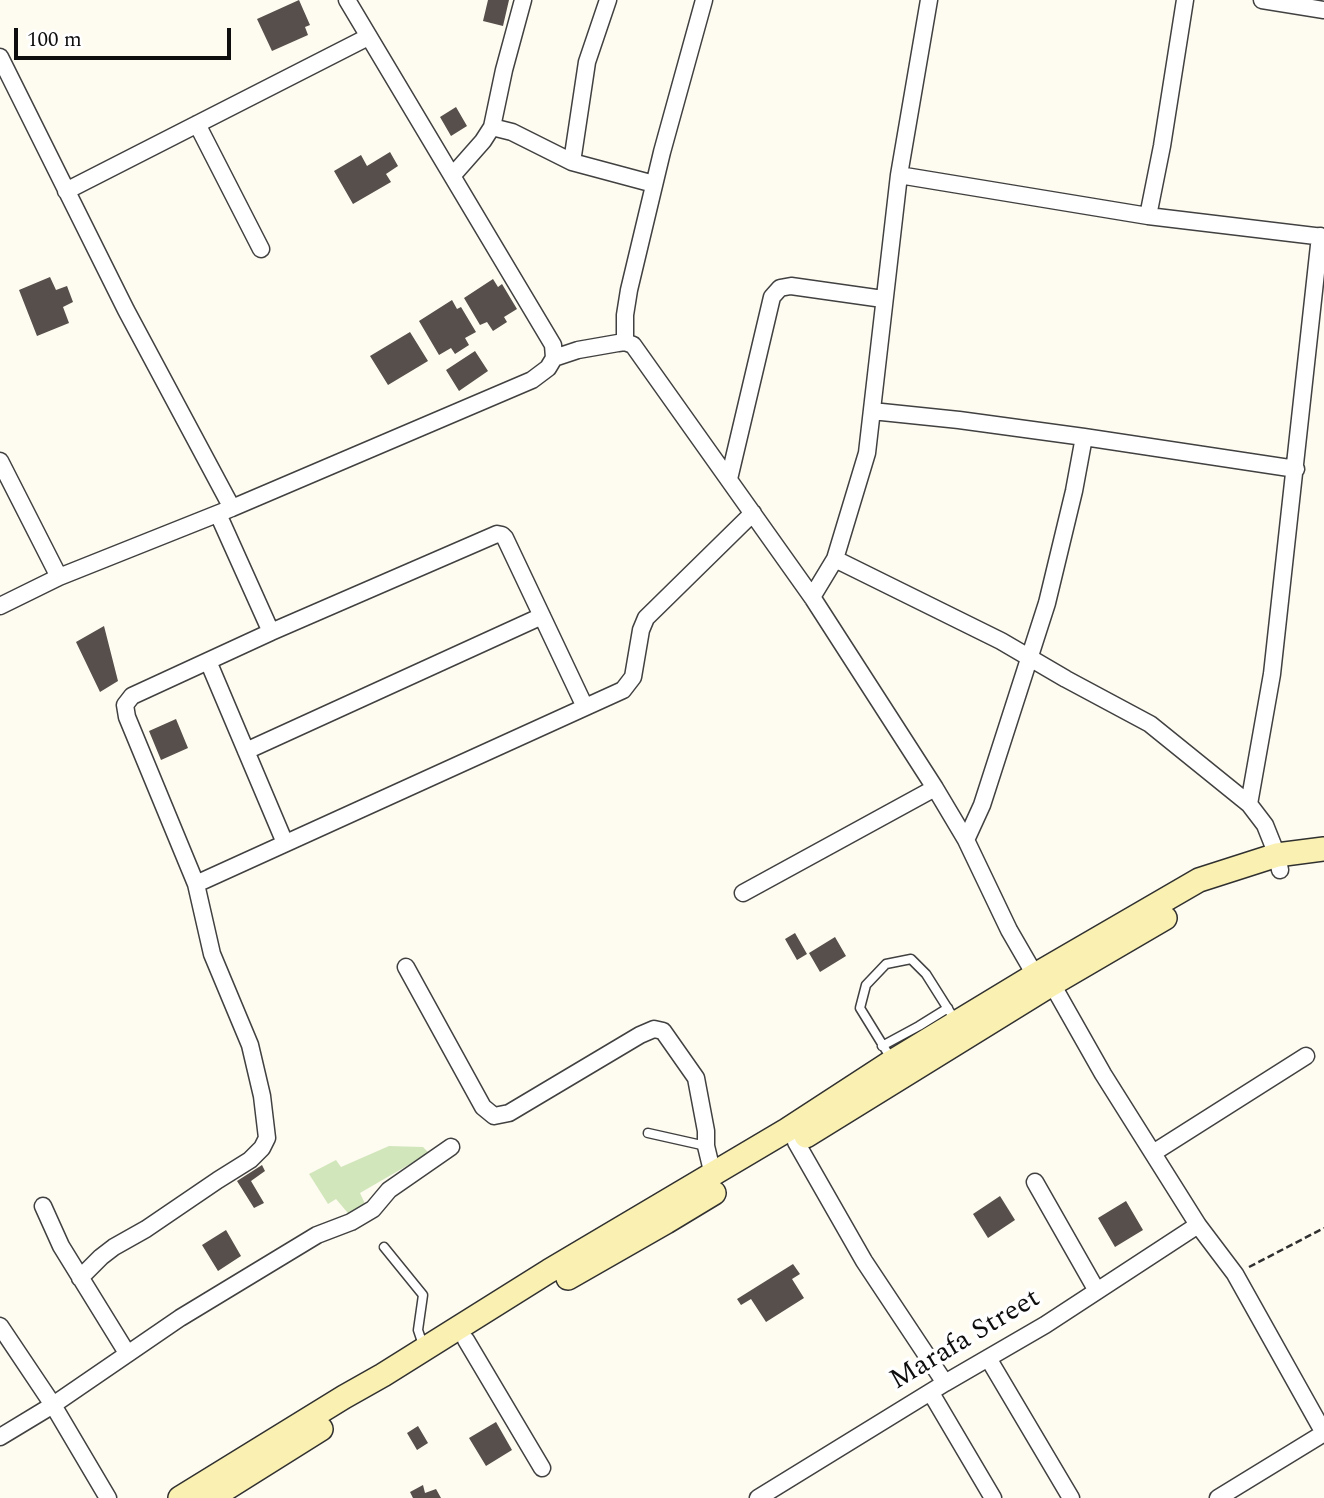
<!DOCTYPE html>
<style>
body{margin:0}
#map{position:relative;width:1324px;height:1498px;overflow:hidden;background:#fefbf0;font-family:Spectral,serif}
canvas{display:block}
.scale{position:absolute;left:14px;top:28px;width:217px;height:32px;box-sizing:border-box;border:4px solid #0e0e0e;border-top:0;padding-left:9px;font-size:21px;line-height:24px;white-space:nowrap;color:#0e0e0e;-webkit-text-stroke:5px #fff;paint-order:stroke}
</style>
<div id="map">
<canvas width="1324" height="1498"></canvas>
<div class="scale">100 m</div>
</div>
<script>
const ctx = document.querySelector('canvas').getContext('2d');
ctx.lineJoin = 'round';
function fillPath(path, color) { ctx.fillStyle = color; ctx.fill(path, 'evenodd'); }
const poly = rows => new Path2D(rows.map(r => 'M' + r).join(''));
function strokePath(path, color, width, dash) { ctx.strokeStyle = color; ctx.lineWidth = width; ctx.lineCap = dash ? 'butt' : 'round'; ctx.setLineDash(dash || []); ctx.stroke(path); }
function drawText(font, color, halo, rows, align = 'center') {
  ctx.font = font + ' Spectral,serif'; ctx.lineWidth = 7; ctx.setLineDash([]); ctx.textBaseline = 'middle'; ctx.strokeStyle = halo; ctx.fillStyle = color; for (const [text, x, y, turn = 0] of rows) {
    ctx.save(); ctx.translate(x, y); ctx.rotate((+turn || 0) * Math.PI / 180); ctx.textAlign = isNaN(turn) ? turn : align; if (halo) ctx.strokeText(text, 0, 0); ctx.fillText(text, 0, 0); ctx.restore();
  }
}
const green = poly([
 [389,1146,423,1147,429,1153,360,1193,368,1210,353,1219,336,1199,328,1204,309,1174,336,1160,341,1167]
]);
const building = poly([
 [299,0,310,25,305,27,308,35,272,51,257,19],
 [488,0,509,0,503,26,483,21],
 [456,107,467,126,451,136,440,117],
 [390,152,398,166,386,174,391,182,353,204,334,171,361,155,367,166],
 [50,277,56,290,67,286,73,302,63,307,69,323,37,336,19,290],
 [493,279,498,287,502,284,517,309,504,317,507,322,493,331,487,322,480,325,464,298],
 [452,300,457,309,461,307,476,332,465,338,469,345,455,354,451,348,439,355,419,321],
 [410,332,428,361,388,385,370,356],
 [475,351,488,371,459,391,446,370],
 [104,626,118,681,100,692,76,642],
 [176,719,188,748,161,760,149,731],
 [795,933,807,954,797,960,785,939],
 [835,937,846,956,820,972,809,953],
 [262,1165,265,1171,251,1181,264,1203,254,1208,237,1181],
 [1000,1196,1015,1220,988,1238,973,1214],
 [1126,1201,1143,1230,1115,1247,1098,1218],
 [226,1230,241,1256,218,1271,202,1245],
 [793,1264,800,1274,792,1279,804,1298,766,1322,751,1299,741,1305,737,1299],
 [496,1422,512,1450,486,1466,469,1438],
 [418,1426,428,1443,417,1450,407,1433],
 [423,1485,425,1493,436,1489,441,1498,413,1498,410,1492]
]);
const path = poly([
 [1249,1267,1324,1228]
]);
const lane = poly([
 [882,1046,919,1026,948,1008],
 [892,1060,860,1008,866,985,886,964,911,959,926,974,955,1020],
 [648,1133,706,1146],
 [384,1247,423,1295,418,1330,424,1348]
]);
const street = poly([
 [1262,0,1324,10],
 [0,57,126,310,232,508],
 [197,124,261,249],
 [492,127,512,132,572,162,654,184],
 [572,162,587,62,608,0],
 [453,175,483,141,492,127,504,70,523,0],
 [899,175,1148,216,1324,237],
 [66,191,368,37],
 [1148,216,1162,146,1185,0],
 [625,342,625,315,629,290,662,152,704,0],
 [554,358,578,350,618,343,625,342,633,345,812,597,935,788,966,840,1009,930,1035,975],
 [872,411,959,420,1084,437,1296,469],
 [0,461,59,577],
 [729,479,772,297,780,288,791,286,883,299],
 [218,514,271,632],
 [835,559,1001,641,1066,679,1150,724,1249,804,1265,825,1277,855,1280,870],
 [812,597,835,559,867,453,899,175,929,0],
 [0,606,59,577,232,508,532,380,548,368,554,358,553,345,347,0],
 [208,661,285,843],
 [246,751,542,616],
 [1249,804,1272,674,1320,236],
 [966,840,982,805,1047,603,1074,491,1084,437],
 [196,884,623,690,633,677,641,630,646,618,753,513],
 [743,893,935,788],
 [406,967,483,1107,494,1116,509,1113,640,1035,654,1029,663,1031,696,1078,706,1131,706,1146,713,1175],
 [1052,984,1103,1074,1198,1225,1235,1274,1324,1433],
 [796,1142,864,1261,945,1383],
 [1153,1153,1306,1056],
 [1035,1182,1097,1291],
 [43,1206,61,1246,127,1353],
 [80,1278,101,1257,114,1247,146,1229,218,1180,250,1160,262,1148,267,1138,262,1096,250,1045,212,954,196,884,127,717,125,705,132,696,271,632,497,534,502,535,505,538,585,707],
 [0,1326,53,1405,108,1498],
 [466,1340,542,1468],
 [988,1358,1071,1498],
 [931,1393,993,1498],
 [0,1437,53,1405,180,1318,317,1235,351,1222,373,1209,389,1190,451,1147],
 [758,1498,945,1383,1045,1325,1198,1225],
 [1218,1498,1324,1433]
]);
const secondary = poly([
 [806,1136,1052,984,1165,918],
 [568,1278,666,1222,714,1193],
 [180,1498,344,1397,383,1375,549,1271,787,1130,893,1061,1035,975,1199,880,1277,855,1324,849],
 [211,1498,321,1429]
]);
const streetNames = [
 ["Marafa Street",966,1341,-31]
];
fillPath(green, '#d2e6bc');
fillPath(building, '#564f4b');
strokePath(lane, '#414141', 11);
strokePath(street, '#414141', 19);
strokePath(secondary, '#303030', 26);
strokePath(path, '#303030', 2.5, [7, 3.5]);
strokePath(lane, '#fff', 8);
strokePath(street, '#fff', 16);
strokePath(secondary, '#f9f0b1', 23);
drawText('28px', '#0e0e0e', '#fff', streetNames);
</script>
